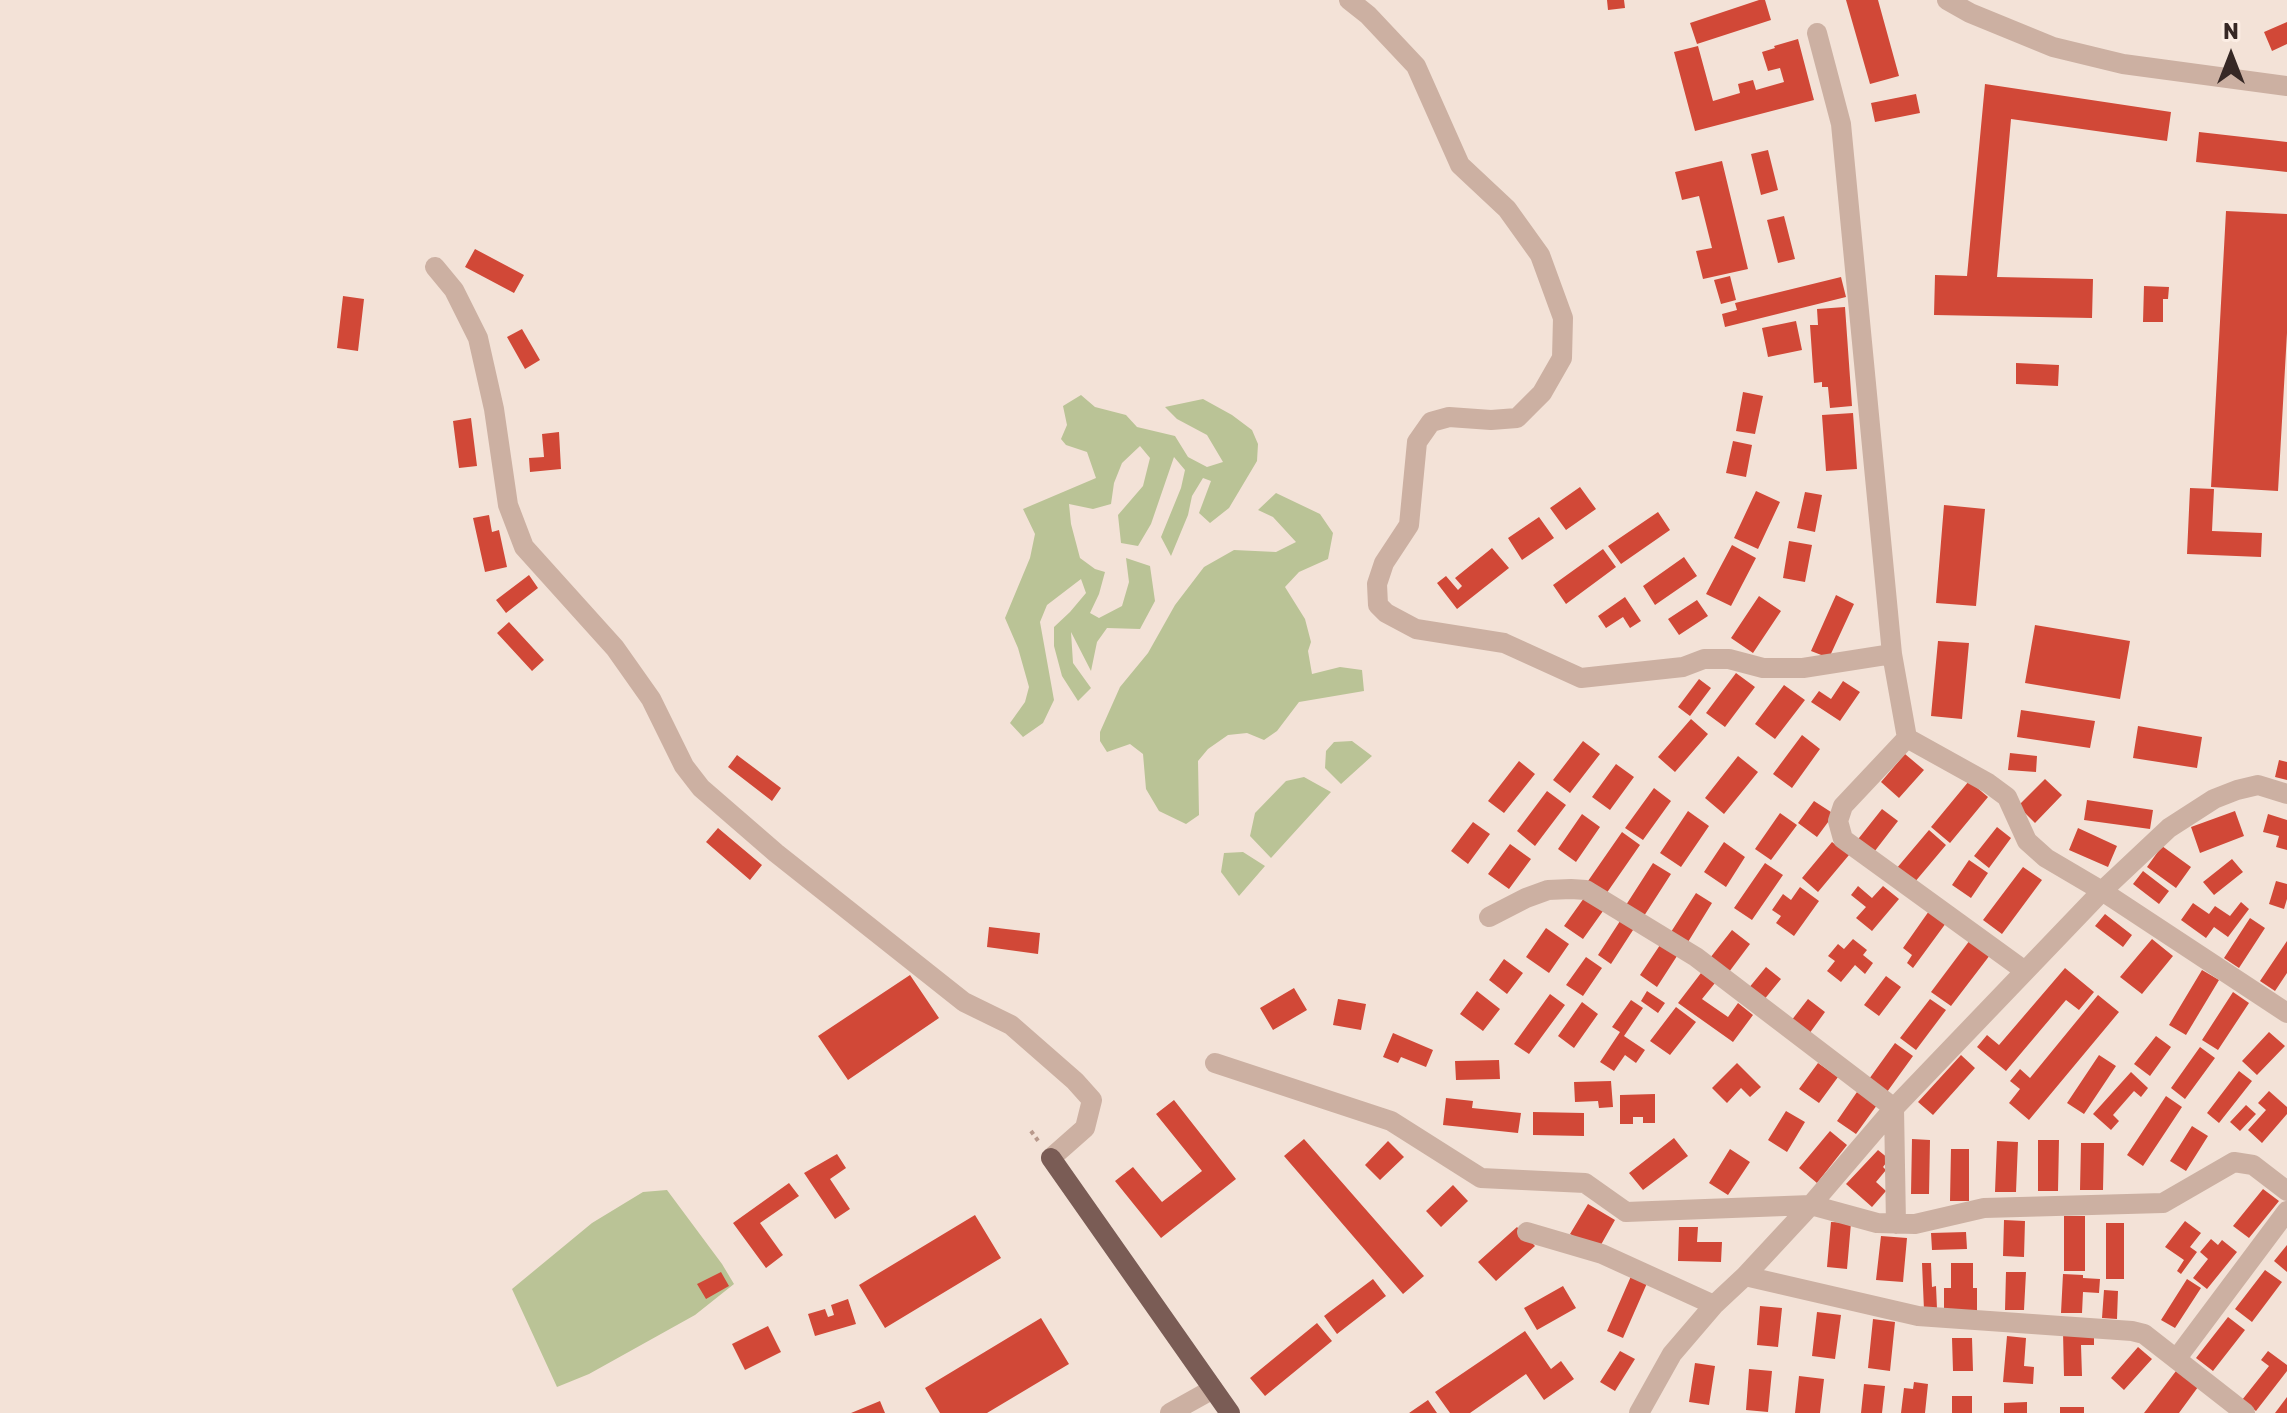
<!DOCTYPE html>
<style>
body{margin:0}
#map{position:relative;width:2287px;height:1413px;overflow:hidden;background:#f3e2d7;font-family:Rubik,sans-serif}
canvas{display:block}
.north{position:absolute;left:2191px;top:16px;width:80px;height:80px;-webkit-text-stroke:6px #fbede4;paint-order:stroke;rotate:0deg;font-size:22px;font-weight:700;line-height:32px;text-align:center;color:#362825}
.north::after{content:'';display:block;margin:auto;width:28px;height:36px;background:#362825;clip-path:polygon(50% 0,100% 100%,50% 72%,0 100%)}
</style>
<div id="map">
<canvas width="2287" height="1413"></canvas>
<div class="north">N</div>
</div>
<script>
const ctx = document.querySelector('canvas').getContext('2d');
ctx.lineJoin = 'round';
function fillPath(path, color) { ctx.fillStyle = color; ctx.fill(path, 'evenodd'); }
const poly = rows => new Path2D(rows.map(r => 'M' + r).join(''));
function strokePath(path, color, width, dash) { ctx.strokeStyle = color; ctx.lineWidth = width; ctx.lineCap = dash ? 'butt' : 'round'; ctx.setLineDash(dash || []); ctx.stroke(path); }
const green = poly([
 [1081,395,1095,407,1126,415,1137,427,1175,436,1188,457,1207,467,1223,462,1207,435,1177,419,1165,407,1203,399,1232,415,1252,430,1258,444,1257,461,1229,508,1210,523,1199,513,1211,481,1203,478,1192,496,1188,515,1171,556,1161,537,1181,488,1185,470,1174,457,1151,524,1138,546,1121,543,1118,515,1143,486,1150,458,1140,446,1122,463,1114,483,1111,504,1093,509,1069,504,1071,524,1080,558,1095,569,1105,572,1099,594,1090,613,1099,618,1122,606,1129,582,1126,558,1150,566,1155,601,1140,629,1107,628,1097,642,1091,671,1071,632,1073,663,1091,688,1078,701,1062,676,1054,646,1054,627,1070,612,1086,593,1081,579,1047,605,1040,622,1054,700,1043,723,1023,737,1010,723,1025,702,1029,687,1018,648,1005,618,1030,558,1035,534,1023,509,1096,478,1087,452,1066,445,1061,439,1067,425,1063,406],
 [1276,493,1320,514,1333,533,1328,559,1299,572,1285,587,1305,619,1311,642,1308,651,1312,674,1340,667,1362,670,1364,691,1299,702,1277,731,1264,740,1247,733,1228,735,1208,749,1198,761,1199,815,1186,824,1159,811,1146,789,1143,754,1130,744,1107,752,1100,741,1100,732,1120,687,1148,653,1175,605,1204,567,1234,550,1276,552,1296,542,1273,517,1258,510],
 [1352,741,1372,756,1341,784,1325,768,1326,751,1334,742],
 [1304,777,1331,792,1271,858,1250,836,1255,813,1286,781],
 [1243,852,1265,866,1239,896,1221,872,1224,853],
 [667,1190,722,1264,734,1284,695,1315,589,1374,557,1387,512,1289,592,1223,643,1192]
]);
const building = poly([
 [1607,0,1624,0,1625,8,1608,10],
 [1759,0,1765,0,1771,20,1697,44,1690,23],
 [1846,0,1878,0,1899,76,1870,84],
 [2287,22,2287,44,2272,51,2264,32],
 [1798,39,1814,100,1695,131,1674,52,1698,46,1713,101,1740,93,1738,84,1753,80,1756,90,1784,82,1780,68,1768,71,1762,52,1775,48,1774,46],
 [1985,84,2171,112,2167,141,2011,119,1997,277,2093,279,2092,318,1934,315,1935,275,1967,276],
 [1916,94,1920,113,1875,122,1871,103],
 [2199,132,2287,142,2287,172,2196,162],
 [1768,150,1778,190,1761,195,1751,154],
 [1722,161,1748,269,1703,279,1696,251,1712,248,1699,196,1682,200,1675,172],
 [2226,211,2287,214,2287,333,2278,491,2211,487],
 [1784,216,1795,259,1778,263,1767,220],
 [475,249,524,275,514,293,465,267],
 [1730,276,1736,300,1721,304,1714,280],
 [1841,277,1846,297,1725,327,1722,314,1737,310,1735,303],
 [2144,286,2169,287,2168,299,2163,299,2163,322,2143,322],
 [343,296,364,299,358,351,337,348],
 [1845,307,1852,406,1830,408,1828,387,1822,387,1822,382,1814,383,1810,325,1818,325,1817,309],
 [1796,321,1802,350,1768,357,1762,328],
 [522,329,540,360,525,369,507,337],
 [2016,363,2059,365,2058,386,2016,384],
 [1743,392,1763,396,1755,434,1736,431],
 [1853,413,1857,469,1826,471,1822,415],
 [471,418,477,466,459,468,453,421],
 [559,432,561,469,530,472,529,458,544,457,542,434],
 [1733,441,1752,445,1746,477,1726,473],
 [1580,487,1596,509,1566,530,1550,508],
 [2190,488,2214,489,2212,531,2262,533,2261,557,2187,554],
 [1756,491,1780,502,1758,549,1734,538],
 [1805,492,1822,495,1815,532,1797,528],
 [1944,505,1985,509,1976,606,1936,603],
 [1658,512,1670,530,1621,564,1608,546],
 [489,515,492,532,499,530,507,567,485,572,473,518],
 [1539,517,1554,538,1522,560,1508,538],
 [1789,541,1812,545,1805,582,1783,578],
 [1732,545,1756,558,1731,606,1706,594],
 [1492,548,1509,568,1457,609,1437,583,1446,576,1458,590,1462,586,1455,578],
 [1603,549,1616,567,1566,604,1553,585],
 [1684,557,1697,576,1655,605,1643,586],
 [529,575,538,588,506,613,496,600],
 [1836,595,1854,604,1829,658,1811,651],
 [1759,596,1781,611,1753,653,1731,638],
 [1625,597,1641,621,1630,628,1623,617,1606,628,1598,616],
 [1697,600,1708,616,1679,635,1668,619],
 [509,622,544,660,532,671,497,633],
 [2035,625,2130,641,2120,699,2025,683],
 [1938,641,1969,643,1962,719,1931,716],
 [1736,673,1755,687,1725,727,1706,713],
 [1699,679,1711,688,1690,716,1678,707],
 [1843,681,1860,692,1840,721,1811,702,1819,691,1831,699],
 [1784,685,1805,700,1775,739,1755,724],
 [2021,710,2095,721,2090,748,2017,737],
 [1691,719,1708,734,1675,772,1658,757],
 [2138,726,2202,737,2197,768,2133,758],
 [1802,735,1820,749,1792,788,1773,774],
 [1583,741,1600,754,1570,793,1553,780],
 [2010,753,2037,756,2036,772,2008,770],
 [1905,754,1924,770,1899,798,1881,782],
 [737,755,781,788,772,801,728,767],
 [1738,756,1758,772,1724,814,1705,798],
 [2279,760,2287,762,2287,780,2275,777],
 [1519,761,1535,774,1504,813,1488,801],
 [1616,764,1634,777,1610,810,1592,797],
 [2045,779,2062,795,2035,823,2018,806],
 [1969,781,1988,797,1950,843,1931,827],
 [1654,788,1671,801,1643,840,1625,828],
 [1547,791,1566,805,1535,846,1517,831],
 [2087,800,2153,810,2150,829,2084,820],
 [1814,801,1834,814,1817,837,1798,823],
 [1882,809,1898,821,1871,856,1855,843],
 [1688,811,1709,826,1681,867,1660,853],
 [2235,811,2244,836,2200,853,2191,827],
 [1780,813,1797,825,1771,860,1755,849],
 [1582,814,1600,827,1576,862,1558,849],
 [2268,814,2287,820,2287,850,2276,847,2279,836,2263,832],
 [1473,822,1490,834,1468,864,1451,851],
 [1997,827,2011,838,1989,868,1974,856],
 [718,828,762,865,750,880,706,842],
 [2078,828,2117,846,2108,867,2069,850],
 [1929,830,1946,845,1914,883,1896,869],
 [1622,832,1640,845,1606,894,1588,881],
 [1724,842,1745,857,1726,887,1704,872],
 [1832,842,1849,855,1818,892,1802,878],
 [1510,844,1531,859,1509,889,1488,874],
 [2162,846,2191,867,2176,888,2147,867],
 [2232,859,2243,872,2214,895,2203,882],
 [1969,860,1988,873,1971,898,1952,885],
 [1653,863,1671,874,1644,916,1626,905],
 [1765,863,1783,875,1752,920,1734,908],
 [2023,867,2042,880,2002,934,1983,920],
 [2143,871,2169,891,2159,904,2133,884],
 [2276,881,2287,884,2287,899,2284,909,2269,904],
 [1858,886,1872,898,1883,886,1899,899,1872,931,1856,918,1866,907,1851,895],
 [1800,887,1819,901,1794,936,1776,923,1781,916,1772,910,1783,894,1791,900],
 [1696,893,1712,903,1688,942,1671,932],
 [1584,898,1603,911,1583,939,1564,926],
 [2241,902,2249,909,2228,937,2214,927,2206,938,2181,920,2193,903,2209,914,2215,906,2230,916],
 [1929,911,1946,923,1913,968,1907,963,1912,955,1903,948],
 [2105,914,2132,935,2123,947,2095,926],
 [1622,918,1635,927,1611,964,1598,955],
 [2250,918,2265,928,2239,968,2224,958],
 [989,927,1040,933,1038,954,987,947],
 [1546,928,1569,944,1549,973,1526,957],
 [1732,930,1750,944,1729,972,1710,958],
 [1853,939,1867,950,1863,955,1873,963,1865,974,1855,965,1841,982,1827,971,1835,961,1828,956,1838,944,1844,949],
 [2152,939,2173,956,2142,994,2120,977],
 [1970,940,1990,955,1951,1006,1931,992],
 [2287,941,2287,973,2275,991,2260,981],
 [1660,945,1677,956,1657,987,1640,975],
 [1586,957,1602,968,1583,996,1566,985],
 [1504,959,1523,973,1507,994,1489,980],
 [1766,967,1781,979,1763,1001,1748,989],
 [2065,968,2094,992,2079,1010,2066,1000,2006,1071,1977,1047,1987,1035,1999,1045],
 [2202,970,2219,980,2186,1035,2169,1025],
 [1701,973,1715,983,1702,999,1728,1017,1738,1003,1753,1015,1733,1042,1678,1003],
 [910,975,939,1018,848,1080,818,1036],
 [1886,976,1901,987,1879,1016,1864,1005],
 [1294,988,1307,1010,1273,1030,1260,1008],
 [1477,991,1500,1009,1483,1031,1460,1014],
 [1647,991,1665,1003,1658,1013,1641,1001],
 [2233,992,2249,1003,2218,1050,2202,1040],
 [1550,994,1565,1005,1529,1054,1514,1044],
 [2098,995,2119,1012,2029,1120,2009,1103,2020,1089,2010,1081,2020,1069,2030,1078],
 [1338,999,1366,1004,1361,1030,1333,1025],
 [1808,999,1825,1012,1809,1034,1791,1021],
 [1930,999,1946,1010,1916,1050,1900,1038],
 [1631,1000,1643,1008,1624,1036,1645,1050,1636,1063,1625,1055,1614,1071,1600,1062,1620,1032,1612,1027],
 [1582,1002,1598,1014,1574,1048,1558,1036],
 [1676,1007,1696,1022,1670,1055,1650,1041],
 [2269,1032,2285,1046,2257,1075,2242,1061],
 [1393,1033,1433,1050,1426,1067,1401,1057,1398,1063,1383,1057],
 [2156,1036,2171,1047,2150,1076,2134,1064],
 [1895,1043,1913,1056,1887,1092,1869,1079],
 [2200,1047,2215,1058,2185,1099,2171,1088],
 [1961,1055,1975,1068,1933,1115,1918,1102],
 [2099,1055,2116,1066,2084,1114,2067,1103],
 [1499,1060,1500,1079,1456,1080,1455,1061],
 [1737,1063,1761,1087,1750,1097,1741,1088,1727,1103,1712,1088],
 [1818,1063,1838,1077,1819,1103,1799,1089],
 [2239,1071,2252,1081,2219,1123,2207,1113],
 [2131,1072,2148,1088,2141,1097,2134,1091,2113,1115,2119,1121,2111,1130,2093,1114],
 [1611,1081,1613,1107,1599,1108,1598,1101,1575,1102,1574,1082],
 [2269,1091,2287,1107,2287,1114,2262,1143,2248,1130,2266,1110,2258,1103],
 [1857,1092,1877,1105,1856,1134,1837,1121],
 [1655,1094,1655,1123,1643,1123,1643,1117,1633,1117,1633,1124,1620,1124,1620,1095],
 [2166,1096,2182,1107,2143,1166,2127,1155],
 [1446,1098,1473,1101,1472,1108,1521,1113,1518,1133,1443,1125],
 [1174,1100,1236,1179,1161,1238,1115,1181,1133,1167,1162,1202,1202,1171,1156,1114],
 [2246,1105,2256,1114,2240,1131,2230,1122],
 [1786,1111,1805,1122,1787,1152,1768,1140],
 [1533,1112,1584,1113,1584,1136,1533,1135],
 [2192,1126,2208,1136,2186,1171,2170,1161],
 [1830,1131,1847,1145,1817,1183,1799,1168],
 [1674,1138,1688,1156,1643,1190,1629,1173],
 [1304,1139,1424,1276,1403,1294,1284,1156],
 [1912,1139,1930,1140,1929,1194,1911,1194],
 [2038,1140,2059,1140,2058,1191,2038,1191],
 [1388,1141,1404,1157,1380,1180,1365,1165],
 [1997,1141,2018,1142,2016,1192,1995,1192],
 [2081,1143,2104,1143,2103,1190,2080,1190],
 [1730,1149,1750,1162,1728,1195,1709,1183],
 [1951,1149,1969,1149,1969,1201,1950,1201],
 [1878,1150,1889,1159,1883,1167,1886,1170,1876,1182,1886,1191,1872,1207,1846,1184],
 [837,1154,846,1168,830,1179,850,1209,835,1219,804,1173],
 [789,1183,799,1196,760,1223,783,1255,766,1268,733,1223],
 [1453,1185,1468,1201,1441,1227,1426,1211],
 [2263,1189,2279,1201,2249,1238,2233,1226],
 [1588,1204,1615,1220,1598,1250,1570,1234],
 [975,1215,1001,1258,885,1328,859,1285],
 [2064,1216,2085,1216,2085,1271,2064,1271],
 [2004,1220,2025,1221,2024,1257,2003,1256],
 [2185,1221,2201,1233,2190,1247,2197,1252,2181,1274,2177,1271,2184,1260,2165,1247],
 [1831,1222,1851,1223,1847,1269,1827,1267],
 [2106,1223,2124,1223,2124,1279,2106,1279],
 [1517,1227,1535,1246,1496,1281,1478,1262],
 [1679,1227,1698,1227,1697,1242,1722,1242,1721,1262,1678,1261],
 [1966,1232,1967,1249,1932,1250,1931,1233],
 [1881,1236,1907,1238,1903,1282,1876,1280],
 [2211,1239,2218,1245,2222,1240,2237,1252,2207,1289,2193,1278,2208,1259,2200,1252],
 [2287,1245,2287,1272,2274,1261],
 [1922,1263,1931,1263,1932,1287,1936,1286,1937,1309,1924,1310],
 [1951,1263,1973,1263,1973,1288,1977,1288,1977,1311,1944,1311,1944,1288,1951,1288],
 [2265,1270,2282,1282,2252,1322,2235,1309],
 [721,1272,729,1286,706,1299,697,1284],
 [2006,1272,2026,1272,2024,1310,2005,1310],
 [1632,1274,1648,1281,1623,1338,1607,1331],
 [2063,1274,2083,1275,2083,1278,2100,1279,2099,1293,2083,1292,2082,1313,2061,1313],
 [1373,1279,1386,1296,1337,1334,1324,1316],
 [2187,1279,2201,1288,2175,1328,2161,1320],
 [1563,1286,1576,1308,1537,1330,1524,1308],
 [2104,1290,2118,1291,2117,1319,2102,1318],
 [848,1299,856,1324,815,1336,808,1314,825,1309,828,1317,834,1315,831,1305],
 [1760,1306,1782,1308,1778,1347,1757,1345],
 [1817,1312,1841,1315,1835,1359,1812,1356],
 [2228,1317,2245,1330,2213,1371,2196,1358],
 [1041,1318,1069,1364,987,1413,940,1413,925,1388],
 [1873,1319,1895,1322,1890,1371,1868,1368],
 [1317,1323,1332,1341,1265,1396,1250,1378],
 [768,1326,781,1352,745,1370,732,1344],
 [1525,1331,1551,1369,1561,1361,1574,1379,1544,1400,1526,1374,1470,1413,1450,1413,1435,1392],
 [2094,1331,2094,1345,2081,1345,2082,1376,2064,1376,2063,1332],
 [2007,1336,2026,1338,2024,1366,2034,1367,2033,1384,2003,1382],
 [1952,1338,1972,1338,1973,1371,1953,1371],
 [2138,1347,2152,1359,2124,1390,2111,1378],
 [1620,1351,1635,1359,1615,1391,1600,1382],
 [2268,1351,2287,1365,2287,1371,2256,1411,2242,1400,2269,1366,2261,1360],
 [1695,1363,1715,1366,1709,1405,1689,1402],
 [1749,1369,1772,1371,1768,1412,1746,1410],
 [2176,1371,2198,1387,2179,1413,2144,1413],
 [1799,1376,1824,1379,1820,1413,1795,1413],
 [1914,1382,1928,1384,1925,1413,1901,1413,1904,1388,1913,1389],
 [1864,1384,1885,1386,1882,1413,1861,1413],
 [1952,1396,1972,1396,1972,1413,1952,1413],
 [2287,1397,2287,1413,2275,1413],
 [1428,1400,1437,1413,1409,1413],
 [880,1401,885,1413,851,1413],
 [2027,1402,2027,1413,2004,1413,2004,1403],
 [2060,1407,2084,1407,2084,1413,2060,1413]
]);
const path = poly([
 [1031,1131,1039,1142]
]);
const minor = poly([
 [1349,0,1368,15,1416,66,1460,165,1507,209,1540,255,1563,318,1562,358,1542,393,1517,418,1491,420,1449,417,1431,422,1417,442,1409,525,1384,563,1377,584,1378,605,1386,613,1416,629,1504,643,1581,678,1683,667,1704,659,1729,659,1763,668,1803,668,1892,654],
 [1947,0,1970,13,2053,47,2123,64,2287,86],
 [1817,33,1841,124,1892,654,1907,738,1988,783,2007,797,2027,841,2046,858,2102,891,2169,828,2214,799,2237,790,2258,785,2287,794],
 [435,267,454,290,478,338,494,409,508,505,524,547,615,648,651,699,684,766,701,788,776,853,964,1002,1011,1025,1075,1081,1092,1100,1085,1128,1051,1158],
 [1907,738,1843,806,1838,821,1843,839,2025,971],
 [1489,917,1526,898,1548,890,1571,889,1586,890,1696,957,1894,1108,1896,1224],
 [1215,1063,1391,1121,1481,1178,1585,1183,1626,1212,1811,1205,1877,1223,1915,1224,1984,1208,2163,1203,2234,1162,2253,1165,2287,1191],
 [1527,1232,1602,1254,1714,1305],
 [1745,1276,1918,1316,2132,1331,2144,1334,2245,1413],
 [2177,1358,2287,1211],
 [1170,1413,1213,1389],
 [1639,1413,1672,1354,1714,1305,1745,1276,1811,1205,1894,1108,2102,891,2287,1013]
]);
const major = poly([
 [1051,1158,1230,1413]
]);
fillPath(green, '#bac396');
fillPath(building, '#d14837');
strokePath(path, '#b8998c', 4, [4, 4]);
strokePath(minor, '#ccb0a2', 20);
strokePath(major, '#7a5c55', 20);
</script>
